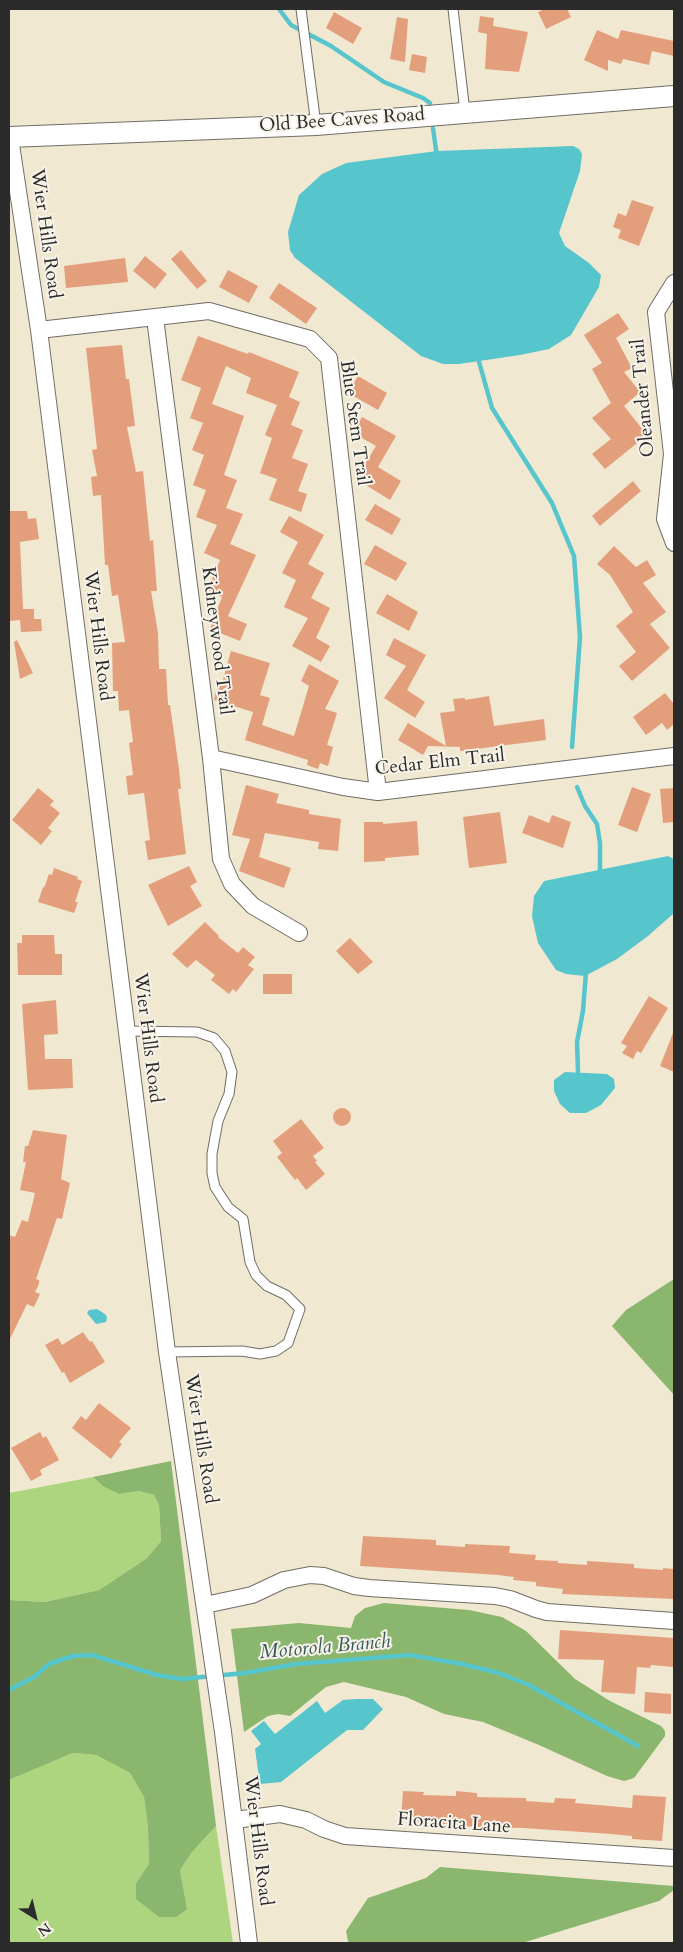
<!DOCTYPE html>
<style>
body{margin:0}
#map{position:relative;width:683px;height:1952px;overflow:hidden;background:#f1e8d1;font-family:Cardo,serif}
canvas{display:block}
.frame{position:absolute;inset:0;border:10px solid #2b2b2b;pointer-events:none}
.north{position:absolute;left:10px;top:1892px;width:50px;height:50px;-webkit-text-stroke:4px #f7f3e8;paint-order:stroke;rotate:144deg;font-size:14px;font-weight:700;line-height:20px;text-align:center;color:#2b2b2b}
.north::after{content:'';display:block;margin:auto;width:18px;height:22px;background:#2b2b2b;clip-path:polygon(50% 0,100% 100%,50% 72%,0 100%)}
</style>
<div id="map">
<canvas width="683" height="1952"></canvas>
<div class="frame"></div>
<div class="north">N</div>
</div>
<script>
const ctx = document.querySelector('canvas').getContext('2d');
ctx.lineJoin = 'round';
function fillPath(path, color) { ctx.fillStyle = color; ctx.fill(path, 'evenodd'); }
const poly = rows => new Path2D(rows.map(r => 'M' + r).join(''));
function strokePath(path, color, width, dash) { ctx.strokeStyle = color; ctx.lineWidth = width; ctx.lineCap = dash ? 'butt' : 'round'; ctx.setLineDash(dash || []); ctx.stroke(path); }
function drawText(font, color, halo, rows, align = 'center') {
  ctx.font = font + ' Cardo,serif'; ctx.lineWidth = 4; ctx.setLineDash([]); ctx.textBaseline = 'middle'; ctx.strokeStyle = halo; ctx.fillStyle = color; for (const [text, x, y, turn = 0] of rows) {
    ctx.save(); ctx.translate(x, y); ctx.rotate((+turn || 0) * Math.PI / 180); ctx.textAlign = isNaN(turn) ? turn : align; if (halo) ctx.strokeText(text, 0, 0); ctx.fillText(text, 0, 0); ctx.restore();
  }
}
const green = poly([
 [93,1477,104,1487,119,1494,139,1491,154,1495,159,1505,161,1541,147,1558,99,1590,45,1602,9,1600,9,1493],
 [73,1753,96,1755,130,1773,144,1797,148,1828,149,1864,136,1883,187,1909,180,1870,192,1852,216,1826,233,1943,9,1943,9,1780]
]);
const forest = poly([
 [674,1279,674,1395,612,1326,626,1310],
 [171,1461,216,1826,192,1852,180,1870,187,1909,176,1917,159,1917,136,1899,136,1883,149,1864,148,1828,144,1797,130,1773,96,1755,73,1753,9,1780,9,1600,45,1602,99,1590,147,1558,161,1541,159,1505,154,1495,139,1491,119,1494,104,1487,93,1477],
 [384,1603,469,1610,502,1617,526,1631,575,1679,610,1701,661,1726,665,1731,665,1736,634,1778,624,1781,607,1776,539,1745,483,1722,444,1714,406,1697,344,1682,326,1687,290,1716,278,1714,268,1716,244,1732,231,1629,299,1623,351,1628,355,1616,365,1608],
 [440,1867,674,1886,674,1890,659,1901,522,1943,350,1943,348,1941,346,1931,368,1898,426,1878]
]);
const water = poly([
 [573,146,579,149,582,154,580,171,559,233,565,246,589,263,601,275,599,287,571,335,549,349,520,355,459,364,443,364,421,356,295,258,290,250,288,232,299,195,322,174,346,163,437,151],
 [668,856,674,859,674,913,648,936,617,959,585,976,566,974,556,970,538,943,532,916,534,896,544,881],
 [565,1072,607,1074,614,1079,615,1088,601,1105,586,1113,570,1113,560,1104,554,1091,554,1080],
 [97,1309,105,1314,107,1317,106,1322,96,1324,87,1313,89,1310],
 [356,1699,373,1699,383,1709,363,1730,347,1730,281,1782,260,1784,255,1749,261,1744,251,1731,264,1721,275,1734,317,1701,325,1713,343,1700]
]);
const stream = poly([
 [279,9,291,25,331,46,384,82,423,98,430,103],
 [433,128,437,157],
 [478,358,492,408,552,503,574,556,580,637,572,747],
 [577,787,585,806,597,824,600,843,600,875],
 [578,1072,577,1042,583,1011,586,972],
 [9,1690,34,1677,49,1664,73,1656,92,1655,157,1675,181,1679,245,1673,296,1664,410,1655,462,1664,499,1673,529,1685,638,1746]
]);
const building = poly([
 [545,9,567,9,571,17,546,29,538,12],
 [334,12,362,28,353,44,326,28],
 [480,16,494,18,493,26,528,32,519,72,485,69,487,34,478,32],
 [397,17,408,19,405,62,390,59],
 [597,30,618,39,621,30,674,41,674,56,652,51,649,65,623,59,621,64,608,60,608,71,584,60],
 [412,54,427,57,425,73,409,70],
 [632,200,654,207,639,246,618,238,621,230,613,227,618,213,626,216],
 [181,250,207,281,197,289,171,259],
 [145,256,167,274,155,289,133,271],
 [125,258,128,282,66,288,64,266],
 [228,270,258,286,249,303,219,287],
 [279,283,317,308,306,324,269,298],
 [618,313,629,329,616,338,632,368,624,372,640,392,624,406,647,435,605,469,592,454,611,439,592,418,611,403,592,369,602,363,584,335],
 [198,336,248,354,249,352,299,372,289,397,300,402,291,425,303,430,292,458,308,464,298,491,307,494,301,512,269,500,277,479,260,473,272,438,265,435,277,405,246,393,251,378,226,366,212,404,244,416,224,475,237,480,226,508,243,514,230,544,256,555,228,616,247,624,240,641,210,629,222,597,207,591,220,560,204,553,217,525,196,517,206,490,193,485,204,455,192,450,203,423,190,418,201,388,181,380],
 [122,345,126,379,129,379,135,426,127,427,136,472,143,471,150,541,153,540,157,591,151,591,158,633,159,669,166,669,168,705,170,705,179,769,181,789,178,789,186,854,148,860,145,841,150,840,144,793,128,795,126,776,133,775,129,743,133,742,129,710,119,711,118,691,113,691,112,643,125,642,118,595,112,596,108,565,105,565,101,495,93,496,91,477,97,476,92,450,97,449,86,348],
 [358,376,387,393,378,410,348,393],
 [362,417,396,436,378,467,401,481,390,500,356,479,376,446,353,433],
 [633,481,641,491,600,526,592,516],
 [375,504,401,519,392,535,365,520],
 [9,511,27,511,28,519,36,518,39,539,20,542,23,609,34,609,34,619,41,619,42,631,21,632,20,620,9,621],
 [289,516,324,535,308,564,324,573,311,598,330,608,316,638,330,646,321,662,292,646,308,618,284,607,296,580,282,573,298,542,280,532],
 [375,545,407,563,396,581,364,564],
 [614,546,636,567,647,560,656,575,643,583,666,612,650,624,670,648,632,681,619,666,636,652,616,626,633,612,610,575,597,564],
 [387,594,418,612,409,631,376,613],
 [394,638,426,655,407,690,425,702,415,718,384,698,406,666,386,655],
 [17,640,33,673,20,679,14,642],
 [231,651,270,663,260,695,270,698,262,725,294,736,309,686,301,681,309,664,339,681,325,709,337,713,327,745,333,747,328,766,320,763,318,769,307,765,308,760,245,740,253,712,214,700,218,682,222,683],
 [665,693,674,704,674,724,667,730,662,723,646,735,633,717],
 [489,696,494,726,544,719,546,740,460,751,460,747,428,746,423,755,398,740,408,723,446,746,440,713,455,711,453,699,465,698,465,700],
 [246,785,279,794,276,803,309,810,309,814,341,819,338,851,318,849,319,842,265,833,259,857,291,868,284,888,239,871,250,839,232,835],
 [632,787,651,794,637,832,618,825],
 [38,788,54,801,50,805,60,813,48,828,52,831,41,845,12,820],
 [674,788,674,822,663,823,660,789],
 [500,812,507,863,469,868,463,817],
 [529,815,549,823,552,815,571,822,563,848,522,833],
 [417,821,419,855,385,858,385,861,364,862,364,822,383,822,383,824],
 [189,866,197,882,190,886,202,906,168,926,148,885],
 [54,868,78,877,77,879,82,881,75,902,78,902,74,913,38,902,43,887,44,888,49,874,52,875],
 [205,922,219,936,218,937,238,953,243,947,255,957,248,965,254,969,236,992,233,989,229,994,211,980,215,975,196,960,187,968,172,954],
 [22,935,54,935,55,954,62,954,62,975,18,975,17,943,22,943],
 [350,938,373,962,358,974,336,951],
 [263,974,292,974,292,994,263,994],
 [649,996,668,1008,641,1053,637,1051,633,1059,622,1053,627,1046,621,1043],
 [56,1000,58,1034,44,1035,45,1059,72,1059,73,1088,28,1090,22,1004],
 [673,1033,674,1033,674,1072,660,1066],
 '333 1117a9 9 0 1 1 18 0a9 9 0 1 1-18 0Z',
 [301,1119,324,1148,313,1156,317,1161,315,1162,325,1174,306,1190,297,1178,295,1180,277,1157,282,1153,273,1141],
 [33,1130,67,1135,61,1179,70,1183,62,1219,57,1218,36,1279,39,1280,39,1284,35,1292,40,1294,34,1307,27,1304,9,1341,9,1235,15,1237,22,1220,28,1222,35,1193,20,1190,26,1162,23,1162,25,1146,28,1146],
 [83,1332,90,1342,92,1341,105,1362,70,1383,64,1372,62,1373,45,1345,58,1338,62,1345],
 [99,1403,131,1428,119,1442,122,1444,111,1459,72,1428,81,1416,86,1420],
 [40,1432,43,1438,46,1436,59,1460,40,1470,42,1475,31,1481,11,1448],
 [363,1536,436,1540,436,1545,465,1547,465,1544,510,1546,509,1553,536,1555,535,1560,558,1561,558,1563,587,1565,587,1561,634,1564,634,1568,663,1570,663,1568,674,1569,674,1599,562,1594,563,1589,536,1586,536,1582,513,1580,514,1577,498,1575,360,1566],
 [560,1630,674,1638,674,1667,651,1665,650,1668,637,1667,635,1694,601,1692,604,1660,558,1659],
 [645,1692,671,1694,671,1714,644,1712],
 [403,1791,424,1792,423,1795,456,1796,456,1791,477,1793,477,1797,526,1798,526,1801,554,1803,555,1798,576,1799,575,1803,632,1808,633,1795,666,1797,662,1841,632,1839,632,1836,611,1834,523,1828,475,1827,405,1820,401,1819]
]);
const service = poly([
 [301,9,316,125],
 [453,9,465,112],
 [125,1031,197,1032,214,1038,225,1051,232,1072,229,1094,218,1121,212,1154,212,1173,215,1187,228,1207,243,1219,250,1262,256,1275,267,1286,286,1295,300,1309,288,1343,276,1351,260,1354,242,1351,167,1352]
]);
const minor = poly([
 [10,138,39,330,167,1352,223,1732,249,1943],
 [674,283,656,312,672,454,665,519,674,543],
 [155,318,211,758,221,859,232,884,253,906,299,933],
 [39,330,209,311,310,339,329,358,378,792],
 [211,758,343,787,378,792,674,756],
 [205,1605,252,1595,284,1580,310,1575,324,1576,354,1586,369,1588,495,1596,510,1599,536,1609,547,1612,674,1621],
 [235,1820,280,1814,306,1820,324,1829,345,1836,674,1858]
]);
const tertiary = poly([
 [9,137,316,125,674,96]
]);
const streetNames = [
 ["Old Bee Caves Road",342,121,-4],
 ["Wier Hills Road",45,234,82],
 ["Oleander Trail",644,398,-95],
 ["Blue Stem Trail",354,423,82],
 ["Wier Hills Road",97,636,83],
 ["Kidneywood Trail",216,641,83],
 ["Cedar Elm Trail",440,763,-6],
 ["Wier Hills Road",147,1038,83],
 ["Wier Hills Road",200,1439,81],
 ["Floracita Lane",454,1824,4],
 ["Wier Hills Road",257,1841,83]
];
const waterNames = [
 ["Motorola Branch",325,1648,-5]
];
fillPath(green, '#add57f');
fillPath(forest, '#8ab66e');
fillPath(water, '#57c5cc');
strokePath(stream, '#57c5cc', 4.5);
fillPath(building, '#e39f7c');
strokePath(service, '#706d65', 11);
strokePath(minor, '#706d65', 18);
strokePath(tertiary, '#706d65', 22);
strokePath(service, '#fff', 9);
strokePath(minor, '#fff', 16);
strokePath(tertiary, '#fff', 20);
drawText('19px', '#2b2b2b', '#f7f3e8', streetNames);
drawText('italic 20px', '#38595b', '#f7f3e8', waterNames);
</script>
